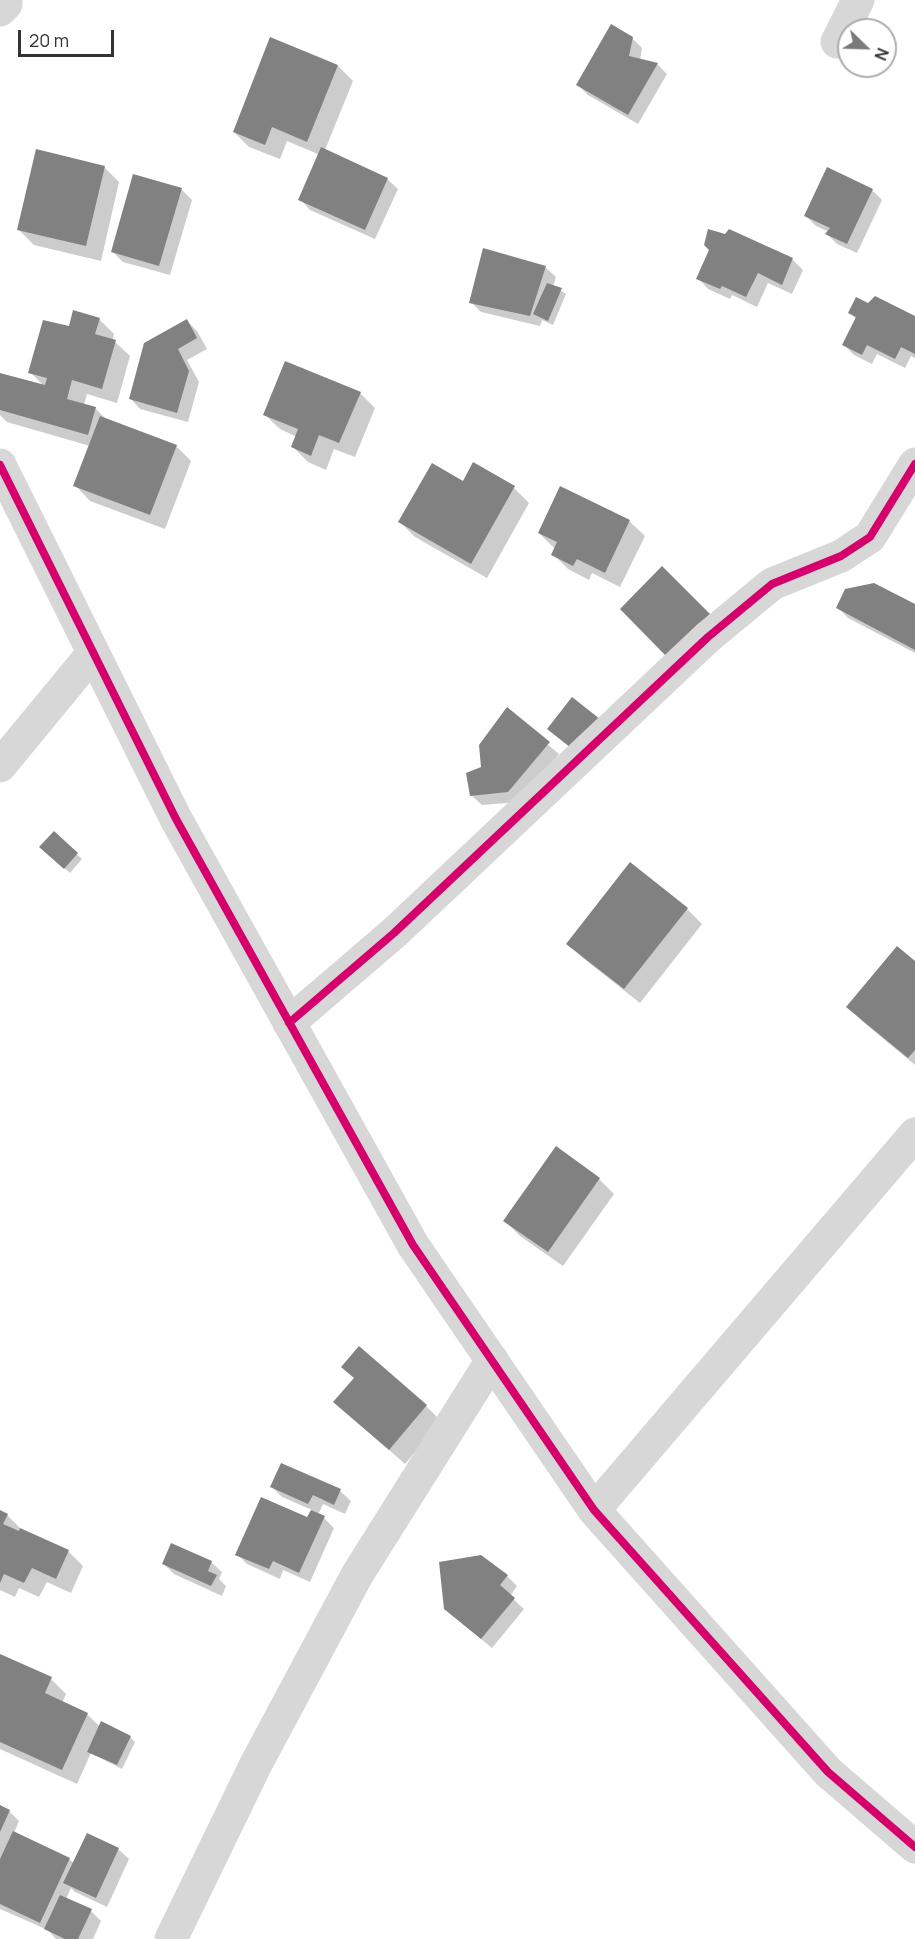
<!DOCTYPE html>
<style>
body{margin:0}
#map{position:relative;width:915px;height:1939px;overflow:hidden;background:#fff;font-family:Manrope,sans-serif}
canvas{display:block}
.north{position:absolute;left:837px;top:18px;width:60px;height:60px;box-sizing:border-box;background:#fff;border:2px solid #adadad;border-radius:50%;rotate:113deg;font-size:16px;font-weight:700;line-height:24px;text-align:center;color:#333}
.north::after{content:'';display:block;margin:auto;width:21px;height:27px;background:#7a7a7a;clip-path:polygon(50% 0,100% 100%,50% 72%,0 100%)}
.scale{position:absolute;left:18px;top:30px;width:96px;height:27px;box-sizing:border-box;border:3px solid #333;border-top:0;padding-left:8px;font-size:18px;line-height:21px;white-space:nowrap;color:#333;-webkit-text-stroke:4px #fff;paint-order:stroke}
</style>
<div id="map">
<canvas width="915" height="1939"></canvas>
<div class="north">N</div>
<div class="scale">20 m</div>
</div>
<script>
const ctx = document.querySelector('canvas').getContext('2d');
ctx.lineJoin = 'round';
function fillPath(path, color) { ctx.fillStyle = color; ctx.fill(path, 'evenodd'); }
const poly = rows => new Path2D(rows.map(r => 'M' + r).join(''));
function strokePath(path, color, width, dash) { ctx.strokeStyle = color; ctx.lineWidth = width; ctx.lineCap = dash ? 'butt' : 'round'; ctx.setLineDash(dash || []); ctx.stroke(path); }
const shadow = poly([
 [632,38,642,48,640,60,657,64,667,74,638,124,588,95,578,85],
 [271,39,338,66,353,81,325,150,387,179,398,189,375,239,310,210,300,199,320,155,287,141,280,159,249,147,234,132],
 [104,167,119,182,101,261,34,245,19,230],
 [181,189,192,200,170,275,123,262,113,252],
 [872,190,882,200,857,253,837,244,827,234,829,232,816,226,806,216],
 [730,231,793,260,803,270,792,294,768,283,757,307,732,295,730,299,708,289,698,278],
 [545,267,556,277,553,286,566,294,553,325,542,320,540,326,481,312,471,302],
 [868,305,915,318,915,358,911,356,905,368,877,354,872,364,854,355,844,345,857,320,850,313],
 [99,319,114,334,113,340,130,356,117,403,87,394,84,405,95,408,107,420,176,446,191,461,165,529,90,501,75,485,90,446,7,422,0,415,0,379,45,387,30,372,70,328],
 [187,321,197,331,207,349,187,360,199,382,188,422,140,409,130,398],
 [360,393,375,408,355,457,334,449,326,470,308,462,293,447,297,437,280,429,264,414],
 [474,464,514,488,529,503,487,578,415,537,400,522,463,483],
 [561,488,629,521,645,536,620,587,592,573,589,580,568,569,553,554,555,549,539,533],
 [915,605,915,653,848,618,838,607],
 [507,710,559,754,519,802,482,805,471,795],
 [54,833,82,859,70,873,41,847],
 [687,909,702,924,640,1003,583,958,568,943],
 [915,963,915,1065,863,1022,848,1007],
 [599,1179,614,1194,563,1266,520,1236,505,1221],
 [335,1402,426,1406,441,1421,405,1464],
 [281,1465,340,1491,351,1501,345,1514,323,1504,318,1515,324,1518,334,1528,310,1582,283,1570,280,1579,247,1564,237,1554,308,1519,312,1510,282,1497,271,1486],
 [0,1512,7,1515,22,1530,68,1551,83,1566,71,1593,47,1582,39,1597,19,1588,15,1597,0,1590],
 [211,1562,222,1572,219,1579,226,1586,222,1596,174,1574,164,1564],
 [507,1576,517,1586,510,1596,524,1609,492,1648,457,1619],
 [0,1655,51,1679,66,1694,62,1703,87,1714,100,1727,130,1737,135,1742,122,1769,91,1753,77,1784,0,1749],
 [0,1807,9,1811,19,1821,14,1833,69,1859,74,1863,118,1849,129,1859,107,1907,75,1892,71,1888,66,1899,91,1911,101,1921,93,1939,56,1939,48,1930,0,1909]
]);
const building = poly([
 [611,24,633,37,629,56,658,63,628,115,576,85],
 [270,37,338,65,307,142,272,127,265,145,233,132],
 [321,147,388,178,365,230,298,200],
 [36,149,105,166,86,246,17,230],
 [827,167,873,189,847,244,825,234,830,228,804,216],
 [133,174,182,188,159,266,111,252],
 [708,229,725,234,729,229,793,258,782,285,758,273,746,297,722,286,720,289,696,279,709,250,704,245],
 [483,248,546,266,530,316,469,303],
 [547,283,562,288,548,321,533,314],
 [875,296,915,316,915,354,901,347,895,359,867,345,862,355,842,345,856,317,848,313,856,297,868,303],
 [73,310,100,318,95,334,116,340,102,389,72,380,67,399,96,407,88,435,0,410,0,373,45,385,47,378,28,373,43,320,69,326],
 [187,319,197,338,178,349,189,371,177,413,129,399,144,343],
 [285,361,361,392,339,443,319,435,311,456,291,447,298,429,263,415],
 [100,416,177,445,150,515,73,486],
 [473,462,515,486,471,564,398,522,432,463,463,481],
 [560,486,630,520,605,573,577,559,573,566,551,555,557,542,538,533],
 [662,566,710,614,667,657,620,609],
 [874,583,915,604,915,650,836,608,845,589],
 [572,697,605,723,580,755,547,729],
 [507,707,550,742,508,792,470,796,466,773,481,767,479,745],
 [54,831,78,853,64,869,39,847],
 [630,862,688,908,624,989,566,944],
 [897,946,915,961,915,1050,908,1058,846,1007],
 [556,1146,600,1178,548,1252,503,1221],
 [359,1346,427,1405,389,1450,333,1402,354,1378,341,1367],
 [281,1463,341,1489,334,1505,313,1495,308,1504,270,1487],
 [261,1497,307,1517,311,1510,325,1516,299,1573,273,1561,269,1569,235,1555],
 [0,1510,8,1514,3,1524,19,1531,20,1528,69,1550,56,1579,32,1568,24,1583,4,1574,0,1583],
 [171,1543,212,1561,208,1571,217,1575,211,1586,162,1564],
 [481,1555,508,1575,500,1585,515,1598,481,1639,444,1609,439,1562],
 [0,1654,52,1677,45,1693,88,1713,62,1770,0,1742],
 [101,1721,131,1736,117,1765,87,1752],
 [0,1805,10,1810,0,1832],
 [13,1831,70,1858,40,1923,0,1904,0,1859],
 [87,1833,119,1848,96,1898,63,1883],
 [60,1895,92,1909,78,1939,65,1939,44,1929]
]);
const minor = poly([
 [0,10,6,4,6,0],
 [837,42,858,0],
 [0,766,93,653],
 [289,1023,394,933,708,637,772,584,841,556,870,537,915,464],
 [594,1510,915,1134],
 [171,1939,256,1764,357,1575,492,1360]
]);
const tertiary = poly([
 [0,465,176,819,413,1245,594,1510,828,1772,915,1847]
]);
const cycleway = poly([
 [0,465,176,819,413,1245,594,1510,828,1772,915,1847],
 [289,1023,394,933,708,637,772,584,841,556,870,537,915,464]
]);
fillPath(shadow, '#0003');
fillPath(building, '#818181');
strokePath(minor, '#d7d7d7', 33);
strokePath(tertiary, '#d7d7d7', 33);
strokePath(cycleway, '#d6006c', 8);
</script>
